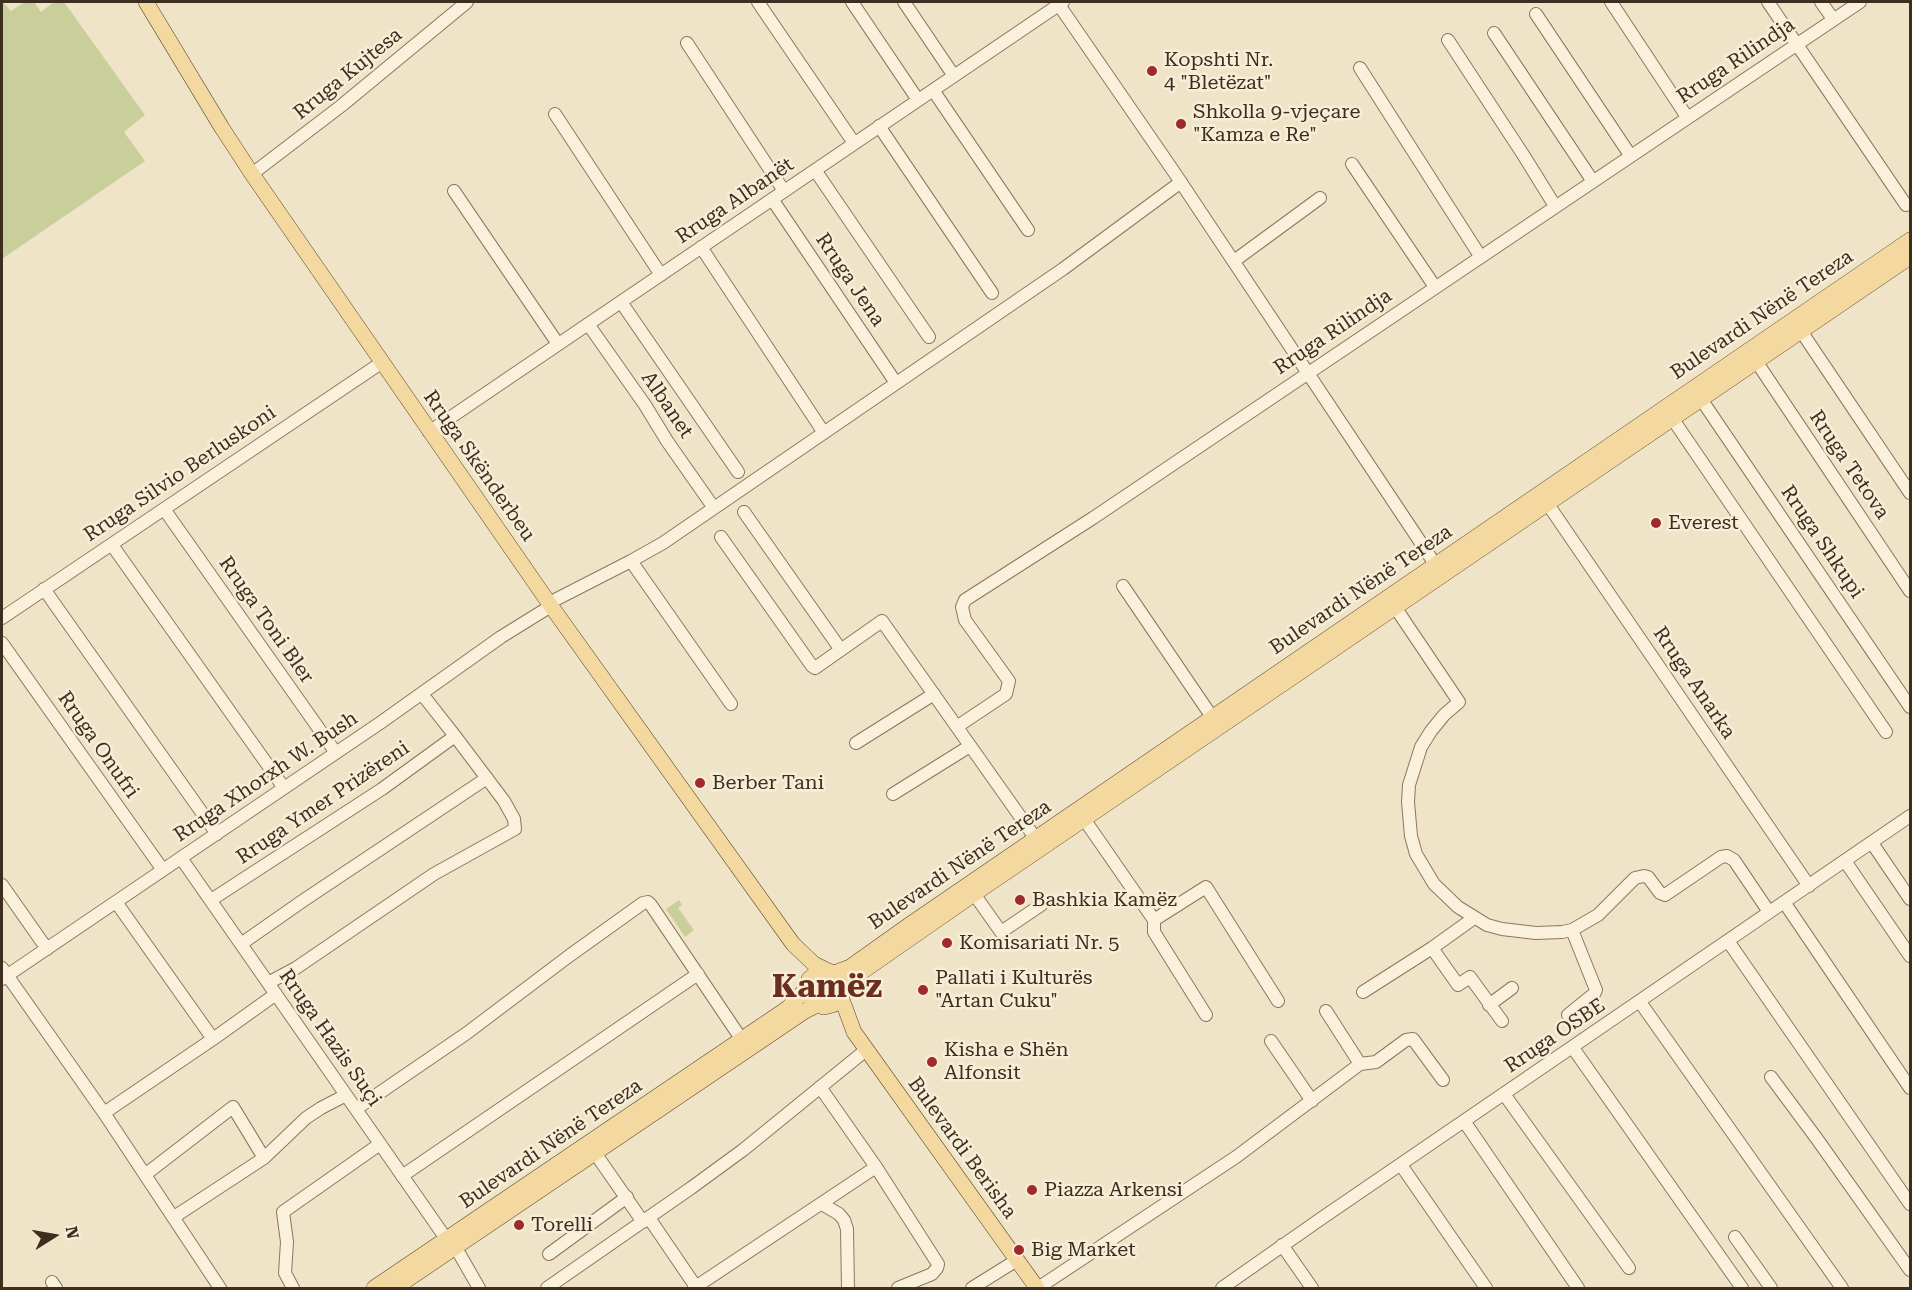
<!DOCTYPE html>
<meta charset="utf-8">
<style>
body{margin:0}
#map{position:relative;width:1912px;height:1290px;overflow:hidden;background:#f0e4c8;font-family:"Roboto Serif",serif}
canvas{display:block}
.frame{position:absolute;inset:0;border:3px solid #3d2e20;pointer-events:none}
.north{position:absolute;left:24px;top:1206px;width:60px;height:60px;-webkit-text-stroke:4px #f7eed8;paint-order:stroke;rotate:79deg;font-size:16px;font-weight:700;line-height:24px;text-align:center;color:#3d2e20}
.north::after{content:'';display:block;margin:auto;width:21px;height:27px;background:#3d2e20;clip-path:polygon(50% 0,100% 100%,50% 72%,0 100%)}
</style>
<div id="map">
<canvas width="1912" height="1290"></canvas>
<div class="frame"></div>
<div class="north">N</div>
</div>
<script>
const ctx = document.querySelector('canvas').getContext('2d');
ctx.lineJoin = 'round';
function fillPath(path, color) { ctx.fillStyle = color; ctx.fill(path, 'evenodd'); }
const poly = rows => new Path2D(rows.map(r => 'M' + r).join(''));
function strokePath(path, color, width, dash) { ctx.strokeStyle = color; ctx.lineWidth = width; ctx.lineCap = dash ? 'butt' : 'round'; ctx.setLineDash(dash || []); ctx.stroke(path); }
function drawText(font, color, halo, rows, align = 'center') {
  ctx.font = font + ' "Roboto Serif",serif'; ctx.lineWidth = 5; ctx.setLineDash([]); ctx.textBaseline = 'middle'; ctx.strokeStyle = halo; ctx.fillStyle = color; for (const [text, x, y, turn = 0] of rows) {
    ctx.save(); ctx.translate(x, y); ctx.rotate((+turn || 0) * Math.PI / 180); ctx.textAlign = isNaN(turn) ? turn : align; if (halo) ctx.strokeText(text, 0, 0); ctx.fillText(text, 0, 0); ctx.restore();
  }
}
const green = poly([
 [2,2,3,2,11,11,25,2,34,2,41,12,54,2,64,2,145,115,124,132,145,161,2,259],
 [679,900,682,905,678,908,694,930,685,937,666,909]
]);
const minor = poly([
 [758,2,854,143],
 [852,2,918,100],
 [904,2,954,76],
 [1611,2,1687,117],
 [1768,2,1906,205],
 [1821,2,1833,19],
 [1059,5,1174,172,1435,564],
 [1536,14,1630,155],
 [1494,33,1592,180],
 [1448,40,1524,156,1555,206],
 [687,43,784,191],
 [1360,68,1480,256],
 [933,90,1028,230],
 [555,114,661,275],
 [879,126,992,293],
 [1352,164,1435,287],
 [815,170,929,337],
 [252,174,341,106,467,2],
 [454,191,558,344],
 [772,199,896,383],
 [701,247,824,433],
 [1234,261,1320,198],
 [621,302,738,472],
 [588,324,645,405,667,441,714,508],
 [1801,331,1910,493],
 [1756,361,1910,591],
 [1701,399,1910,707],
 [1672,418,1886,732],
 [429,432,1063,2],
 [1547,503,1809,886],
 [164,509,336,753],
 [744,512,841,650],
 [721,537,812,666,815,668,882,621,1036,839],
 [112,545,284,788],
 [631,561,663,543,1063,269,1181,182],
 [1123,586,1212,717],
 [44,589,217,834],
 [549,603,631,561,731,704],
 [1395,607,1459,702,1444,715,1431,731,1421,747,1409,785,1408,802,1411,836,1416,854,1434,884,1458,907,1487,925,1502,929,1536,933,1562,932,1572,930,1598,915,1635,878,1644,876,1648,877,1660,893,1665,895,1721,857,1727,856,1734,860,1769,912],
 [2,618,381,363],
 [2,643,163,870],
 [958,726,1006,694,1009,681,965,620,962,607,965,600,1093,518,1860,2],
 [856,743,934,694],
 [893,794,970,746],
 [1084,819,1154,920,1154,932,1206,1015],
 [1872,843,1910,899],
 [181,858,447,1240],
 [1845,861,1910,956],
 [2,885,47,949],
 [974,894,1001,932,1041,905],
 [211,900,382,789,455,736],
 [116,902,213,1039],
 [1784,902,1910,1088],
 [1154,920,1206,887,1278,1001],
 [1728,941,1910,1204],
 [241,944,304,900,487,778],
 [1432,948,1458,985,1470,977,1502,1021],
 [2,968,104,1113,220,1288],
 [2,979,380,723,501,637,551,606],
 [268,983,296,968,434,874,515,829,514,819,504,801,455,736,422,694],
 [1363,992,1432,948,1474,918],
 [1640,1002,1842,1288],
 [1489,1005,1512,988],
 [1326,1011,1360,1064,1376,1062,1406,1040,1413,1039,1443,1080],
 [1568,1015,1594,994,1596,990,1572,930],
 [1271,1041,1312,1101],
 [1573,1048,1742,1288],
 [1771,1077,1817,1139,1910,1270],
 [820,1087,876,1167],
 [1504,1094,1629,1268],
 [356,1109,467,1033,569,956,643,903,648,902,651,905,742,1040],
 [104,1113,213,1039,276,994],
 [1464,1121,1578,1288],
 [595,1153,643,1222],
 [1401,1165,1486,1288],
 [146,1174,233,1107,264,1158],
 [402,1176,698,974],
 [822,1204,839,1214,844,1220,847,1229,848,1288],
 [174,1217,264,1158,306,1118,321,1108,346,1095],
 [649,1218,696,1287],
 [1735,1237,1771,1288],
 [1282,1245,1312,1288],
 [456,1248,479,1288],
 [549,1254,627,1197],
 [52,1282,56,1288],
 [293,1288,285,1273,287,1242,283,1212,380,1144],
 [547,1288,691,1188,743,1150,866,1050],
 [694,1288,876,1167,938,1264,937,1268,932,1274,898,1288],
 [972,1288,1017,1260],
 [1038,1288,1236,1157,1360,1064],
 [1222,1288,1322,1218,1910,816]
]);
const major = poly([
 [146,2,222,128,252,174,551,606,793,944,814,964,826,970],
 [834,973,850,967,909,925,1910,240],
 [843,988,856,976,974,894,1910,257],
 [841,997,854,1032,1037,1288],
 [374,1288,788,1008,807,988,809,979,816,973,826,970,834,973,841,981,843,991,838,1002,832,1005,824,1007,817,1005,812,1001,808,995,807,988],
 [395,1288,805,1011,817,1005]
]);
const markers = [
 [1152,71,6,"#9e2a2b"],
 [1181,124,6,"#9e2a2b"],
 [1656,523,6,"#9e2a2b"],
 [700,783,6,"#9e2a2b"],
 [1020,900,6,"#9e2a2b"],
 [947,943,6,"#9e2a2b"],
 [923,990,6,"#9e2a2b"],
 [932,1062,6,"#9e2a2b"],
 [1032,1190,6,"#9e2a2b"],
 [519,1225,6,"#9e2a2b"],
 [1019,1250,6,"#9e2a2b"]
];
const poiNames = [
 ["Kopshti Nr.",1164,60],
 ["4 \"Bletëzat\"",1164,83],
 ["Shkolla 9-vjeçare",1193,112],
 ["\"Kamza e Re\"",1193,135],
 ["Everest",1668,523],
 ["Berber Tani",712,783],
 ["Bashkia Kamëz",1032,900],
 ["Komisariati Nr. 5",959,943],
 ["Pallati i Kulturës",935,978],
 ["\"Artan Cuku\"",935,1001],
 ["Kisha e Shën",944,1050],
 ["Alfonsit",944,1073],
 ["Piazza Arkensi",1044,1190],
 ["Torelli",531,1225],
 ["Big Market",1031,1250]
];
const streetNames = [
 ["Rruga Rilindja",1736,61,-34],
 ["Rruga Kujtesa",348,74,-39],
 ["Rruga Albanët",735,201,-34],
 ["Rruga Jena",850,280,56],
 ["Bulevardi Nënë Tereza",1762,315,-34],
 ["Rruga Rilindja",1333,332,-34],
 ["Albanet",667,405,56],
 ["Rruga Tetova",1849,465,56],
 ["Rruga Skënderbeu",479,466,55],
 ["Rruga Silvio Berluskoni",180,474,-34],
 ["Rruga Shkupi",1822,542,56],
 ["Bulevardi Nënë Tereza",1361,590,-34],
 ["Rruga Toni Bler",266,620,55],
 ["Rruga Anarka",1694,683,56],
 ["Rruga Onufri",98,745,55],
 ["Rruga Xhorxh W. Bush",266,777,-34],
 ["Rruga Ymer Prizëreni",323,803,-34],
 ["Bulevardi Nënë Tereza",960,865,-34],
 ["Rruga OSBE",1555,1036,-34],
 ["Rruga Hazis Suçi",330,1038,55],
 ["Bulevardi Nënë Tereza",551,1144,-34],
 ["Bulevardi Berisha",962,1148,54]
];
const townNames = [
 ["Kamëz",827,988]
];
fillPath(green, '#c9cf9b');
strokePath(minor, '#8d765c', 14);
strokePath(major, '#5b4430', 16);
strokePath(minor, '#faf1dc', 12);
strokePath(major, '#f3d9a0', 15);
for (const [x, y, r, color] of markers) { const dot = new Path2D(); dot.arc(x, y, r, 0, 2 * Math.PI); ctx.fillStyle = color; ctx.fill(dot); strokePath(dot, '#f7eed8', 2); }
drawText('20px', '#3d2e20', '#f7eed8', poiNames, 'left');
drawText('20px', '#3d2e20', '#f7eed8', streetNames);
drawText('bold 32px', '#6b2e1e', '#f7eed8', townNames);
</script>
